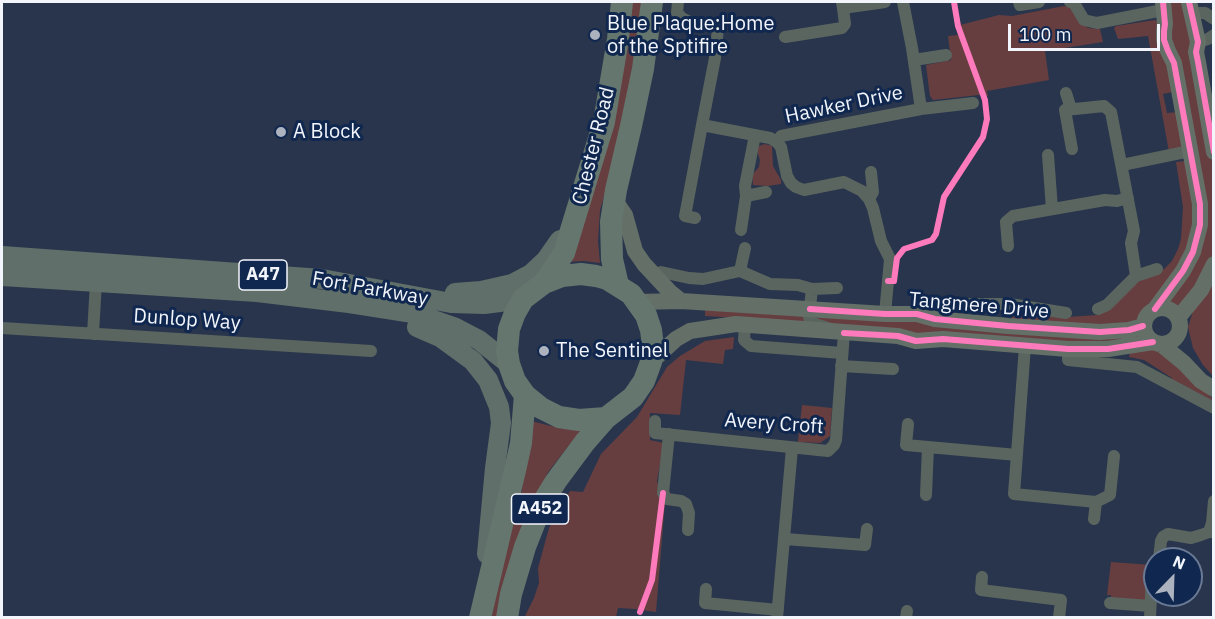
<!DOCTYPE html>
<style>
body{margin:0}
#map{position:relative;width:1215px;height:619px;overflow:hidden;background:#29354c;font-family:"IBM Plex Sans",sans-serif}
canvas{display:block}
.frame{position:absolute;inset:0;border:3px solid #f2f5fb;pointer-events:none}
.north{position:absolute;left:1143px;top:547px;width:60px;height:60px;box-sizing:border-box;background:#10274f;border:2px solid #6a7994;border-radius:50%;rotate:23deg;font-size:16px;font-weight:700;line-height:24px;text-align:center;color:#f2f5fb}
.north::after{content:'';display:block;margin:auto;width:21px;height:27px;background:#acb2be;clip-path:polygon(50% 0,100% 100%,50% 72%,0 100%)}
.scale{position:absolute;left:1008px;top:24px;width:152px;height:27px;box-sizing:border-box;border:3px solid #f2f5fb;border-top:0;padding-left:8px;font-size:18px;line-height:21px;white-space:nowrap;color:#f2f5fb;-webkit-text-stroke:4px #10274f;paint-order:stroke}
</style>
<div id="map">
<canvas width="1215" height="619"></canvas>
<div class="frame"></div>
<div class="north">N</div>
<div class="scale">100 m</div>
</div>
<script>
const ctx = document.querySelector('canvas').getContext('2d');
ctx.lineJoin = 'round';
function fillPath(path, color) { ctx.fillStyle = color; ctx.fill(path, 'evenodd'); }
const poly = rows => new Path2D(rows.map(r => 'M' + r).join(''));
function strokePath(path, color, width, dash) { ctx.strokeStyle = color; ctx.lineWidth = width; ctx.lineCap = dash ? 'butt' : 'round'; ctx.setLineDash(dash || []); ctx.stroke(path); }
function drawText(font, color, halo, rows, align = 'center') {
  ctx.font = font + ' "IBM Plex Sans",sans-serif'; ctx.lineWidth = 6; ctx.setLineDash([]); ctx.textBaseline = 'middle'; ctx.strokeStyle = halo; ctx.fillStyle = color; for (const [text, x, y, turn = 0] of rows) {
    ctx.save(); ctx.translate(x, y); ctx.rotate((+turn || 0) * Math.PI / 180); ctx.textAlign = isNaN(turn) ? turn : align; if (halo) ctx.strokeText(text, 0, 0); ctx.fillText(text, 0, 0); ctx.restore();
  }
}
const green = poly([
 [628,2,645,2,626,121,600,210,598,241,600,263,584,261,564,262],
 [1170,2,1184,2,1213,167,1213,251,1210,263,1180,309,1165,301,1203,233,1170,35],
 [1064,6,1072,8,1082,23,1088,28,1100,29,1103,42,1045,51,1049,80,987,91,988,96,979,95,933,100,930,96,926,65,951,60,948,36,958,35,956,26,999,15,1012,16],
 [1155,20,1160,23,1173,92,1163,94,1167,113,1178,112,1183,148,1169,152,1148,36,1118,39,1114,28,1116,26],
 [765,144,772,146,773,166,781,180,781,184,768,186,753,185,752,175,759,167,760,160,757,151,759,146],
 [1185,161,1195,211,1186,257,1156,299,1142,312,1139,318,1130,324,1110,329,1012,321,1012,313,1067,317,1097,315,1112,306,1134,283,1163,270,1172,261,1178,249,1181,239,1183,207,1176,162],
 [1213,279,1213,376,1203,365,1193,348,1188,327,1194,308],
 [705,305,805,312,809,322,705,316],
 [819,316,1137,331,1141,341,1093,345,919,338,819,322,817,318],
 [734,337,733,349,725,350,723,364,686,360,680,415,650,413,650,440,664,443,657,481,661,497,665,502,656,612,635,609,618,608,616,617,524,618,534,598,539,583,538,568,549,528,570,491,583,492,601,454,637,417,667,367,680,356,705,341],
 [1153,349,1163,353,1210,393,1209,396,1213,398,1213,401,1186,387,1170,382,1172,378,1144,360,1129,357,1130,350],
 [802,405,832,408,830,436,820,443,798,442],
 [531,421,559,428,581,430,548,472,532,505,502,617,491,618,504,558,521,496],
 [1111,562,1152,565,1146,601,1111,598,1111,595,1107,595]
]);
const street = poly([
 [678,2,677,13,682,18,694,24,718,28,715,58,702,125,770,138,777,142,781,147,787,176,791,183,796,187,804,190,844,182,862,191,869,199,873,208,881,241,890,259,885,314],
 [842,2,843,8,885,2],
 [903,2,912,48,921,109],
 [1019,2,1020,5,1039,2],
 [1070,2,1074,3,1084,20,1097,23,1163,10],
 [1192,13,1205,13,1214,19],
 [785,37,842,28,845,24,843,8],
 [1198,42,1208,39,1214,35],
 [914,60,946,55],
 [1066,93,1071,109],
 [777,142,781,136,921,109,973,103],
 [1072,149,1065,110,1104,106,1111,112,1134,231,1131,243,1136,276,1157,269],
 [1048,155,1052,209],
 [1122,165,1190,151],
 [746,196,766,192],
 [869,199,873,192,871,172],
 [695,218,685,216,702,125],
 [741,230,746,196,745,186,755,135],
 [1008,246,1006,222,1013,216,1105,200,1117,201,1128,198],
 [740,271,745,248],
 [661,272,689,278,703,279,740,271,770,284,798,285,812,289,837,288],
 [958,304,1010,304,1066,313],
 [1098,309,1107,305,1136,276],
 [745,324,744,340,751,346,842,353],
 [2,328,371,351],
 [93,334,96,282],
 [1025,346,1014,494,1096,502,1094,519],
 [1068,349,1068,360,1137,367,1214,408],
 [841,366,893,369],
 [655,421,655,433,828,451,834,445,836,440,844,333,818,325,810,321,809,316,812,289],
 [908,424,906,445,1017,455],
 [669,434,663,493,667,499,681,501,686,504,689,513,688,530],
 [926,495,928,447],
 [1096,502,1110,495,1114,456],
 [1209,532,1212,523,1214,501],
 [785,539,865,545,867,529],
 [1159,559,1161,541,1163,537,1168,534,1191,538,1201,535,1209,532,1214,532],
 [982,577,981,590,1061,600,1059,618],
 [706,589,705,603,778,610],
 [1110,603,1150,606],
 [777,618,792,448],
 [906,618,907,611],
 [1150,618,1152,574,1155,570]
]);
const secondary = poly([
 [1189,2,1198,42,1196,52,1198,62,1214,152],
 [614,199,625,215,635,251,644,264,670,292,681,301],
 [637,302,681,301,885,314,917,314,935,319,1008,326,1100,332,1129,330,1143,326],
 '1144 326a18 18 0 1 1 36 0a18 18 0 1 1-36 0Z',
 [1155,309,1183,271,1193,252,1200,225,1200,204,1174,63,1168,51,1164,40,1164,31,1165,24,1163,2],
 [1178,318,1201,290,1214,264],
 [1162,345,1184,363,1201,381,1214,389],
 [651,362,676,339,690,331,736,324,898,336,916,341,943,339,1068,349,1108,349,1153,342]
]);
const primary = poly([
 [2,256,322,279,451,303,484,304,523,299],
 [2,276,257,292,349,303,413,313,456,328,479,340,509,364],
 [455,293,481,291,512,284,531,274,546,260,560,240],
 [417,327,440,337,473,361,488,380,499,407,501,423,495,468,487,554]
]);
const highway = poly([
 [544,283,564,253,604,122,618,39,622,2],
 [618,285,612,259,611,222,616,190,631,126,643,69,652,2],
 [480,618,516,466,521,443,525,395],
 [507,618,511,594,525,547,542,504,556,481,585,442,606,418,633,397,644,381,651,362,653,346,651,330,646,315,631,294,607,279,596,276,581,274,562,276,544,283,523,299,515,313,509,329,507,351,509,364,515,381,525,395,541,408,559,417,579,420,606,418]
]);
const cycleway = poly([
 [1189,2,1198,42,1196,52,1198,62,1214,152],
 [888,281,894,281,897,258,904,249,932,240,936,234,944,197,983,137,987,119,985,100,958,26,954,2],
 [810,309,885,314,917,314,935,319,1008,326,1100,332,1129,330,1143,326],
 [1155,309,1183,271,1193,252,1200,225,1200,204,1174,63,1168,51,1164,40,1164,31,1165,24,1163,2],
 [844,333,898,336,916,341,943,339,1068,349,1108,349,1153,342],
 [640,612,652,580,663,493]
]);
const markers = [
 [595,35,6,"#acb2be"],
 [281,132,6,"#acb2be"],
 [544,351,6,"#acb2be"]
];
const shields = [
 [263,275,48],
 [540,509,57]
];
const shieldNames = [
 ["A47",263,275],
 ["A452",540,509]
];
const poiNames = [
 ["Blue Plaque:Home",607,24],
 ["of the Sptifire",607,47],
 ["A Block",293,132],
 ["The Sentinel",556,351]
];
const streetNames = [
 ["Hawker Drive",844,105,-12],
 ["Chester Road",594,146,-76],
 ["Fort Parkway",370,289,10],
 ["Tangmere Drive",979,306,5],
 ["Dunlop Way",187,320,4],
 ["Avery Croft",774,424,4]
];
fillPath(green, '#673e40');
strokePath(street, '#5a655f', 12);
strokePath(secondary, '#647067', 16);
strokePath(primary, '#606f69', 20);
strokePath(highway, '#65766e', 22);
strokePath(cycleway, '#fd7abc', 6);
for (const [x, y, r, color] of markers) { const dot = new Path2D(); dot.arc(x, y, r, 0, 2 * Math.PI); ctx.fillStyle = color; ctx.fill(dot); strokePath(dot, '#10274f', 2); }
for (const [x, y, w] of shields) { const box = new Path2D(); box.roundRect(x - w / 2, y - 15, w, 30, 4.5); ctx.fillStyle = '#10274f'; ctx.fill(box); strokePath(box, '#f2f5fb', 1.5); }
drawText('bold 18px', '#f2f5fb', null, shieldNames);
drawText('20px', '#f2f5fb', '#10274f', poiNames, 'left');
drawText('20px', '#f2f5fb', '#10274f', streetNames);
</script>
